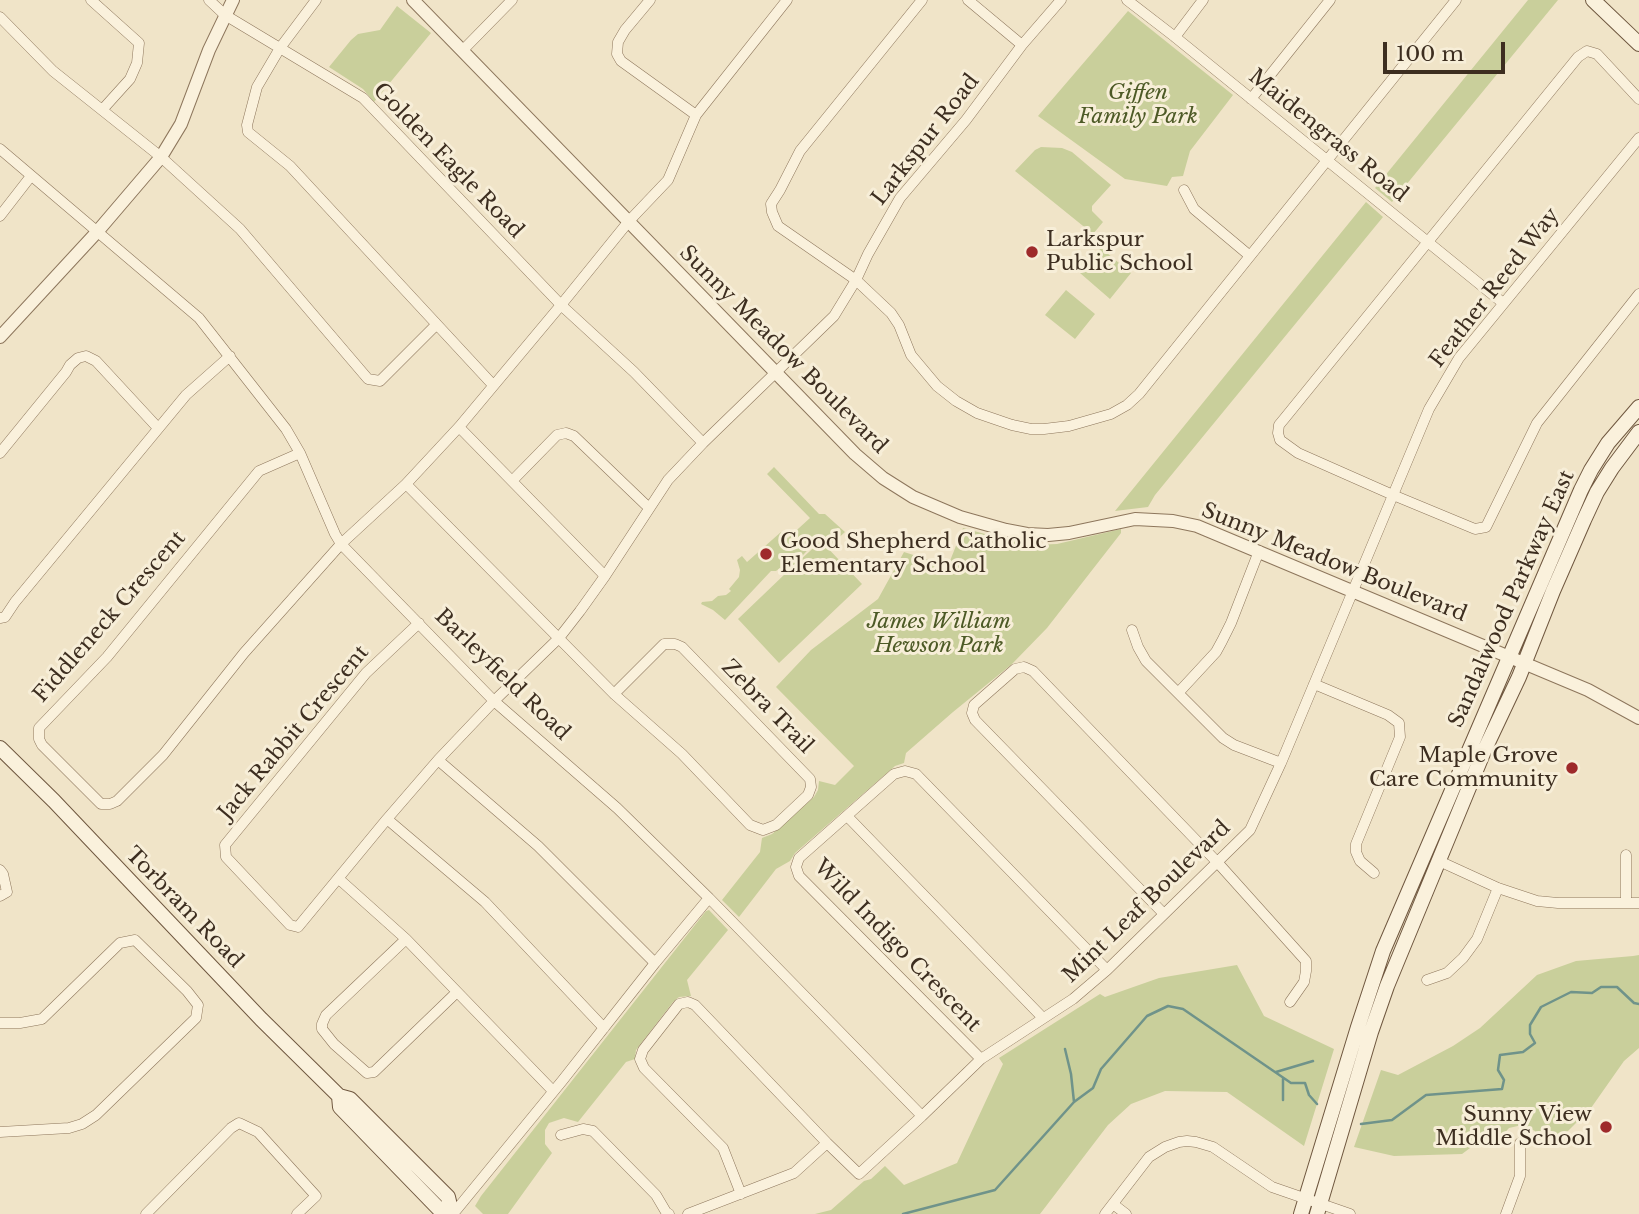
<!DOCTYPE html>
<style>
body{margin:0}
#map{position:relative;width:1639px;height:1214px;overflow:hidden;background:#f0e4c8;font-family:"Libre Baskerville",serif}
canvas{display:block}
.scale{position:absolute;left:1383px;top:42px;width:122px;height:32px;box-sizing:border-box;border:4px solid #3d2e20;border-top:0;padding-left:9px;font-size:21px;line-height:24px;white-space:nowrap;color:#3d2e20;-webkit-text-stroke:5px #f7eed8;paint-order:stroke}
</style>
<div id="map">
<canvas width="1639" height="1214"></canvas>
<div class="scale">100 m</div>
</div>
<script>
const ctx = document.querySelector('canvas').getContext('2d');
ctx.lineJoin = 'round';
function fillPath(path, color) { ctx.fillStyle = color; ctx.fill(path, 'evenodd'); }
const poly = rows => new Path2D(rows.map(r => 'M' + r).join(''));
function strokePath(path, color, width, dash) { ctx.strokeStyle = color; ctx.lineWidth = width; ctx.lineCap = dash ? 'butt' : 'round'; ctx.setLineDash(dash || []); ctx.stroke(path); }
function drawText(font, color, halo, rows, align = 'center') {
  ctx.font = font + ' "Libre Baskerville",serif'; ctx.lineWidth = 6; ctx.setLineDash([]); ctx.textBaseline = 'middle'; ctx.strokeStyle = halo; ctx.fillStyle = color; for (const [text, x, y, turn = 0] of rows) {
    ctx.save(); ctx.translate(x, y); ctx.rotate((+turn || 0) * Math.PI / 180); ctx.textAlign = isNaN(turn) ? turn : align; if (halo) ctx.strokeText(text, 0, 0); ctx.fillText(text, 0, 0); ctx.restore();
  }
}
const green = poly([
 [1528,0,1558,0,1392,202,1375,188],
 [397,6,431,33,374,102,363,89,329,67,351,40,358,34,380,30],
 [1128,11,1233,95,1190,151,1183,176,1172,177,1167,186,1125,179,1038,116],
 [1041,147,1062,148,1072,152,1111,185,1092,206,1092,211,1103,222,1093,234,1015,171,1035,150],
 [1366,202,1383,217,1155,495,1148,507,1115,511],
 [1101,248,1131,273,1110,299,1080,273],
 [1066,290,1095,314,1075,339,1045,315],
 [774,467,819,514,825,514,845,532,832,544,821,536,787,572,821,541,862,584,779,663,738,619,786,573,780,568,776,571,771,571,725,620,713,610,701,604,702,602,712,601,718,596,726,595,731,591,729,589,739,577,740,570,737,560,742,556,747,562,781,532,788,538,810,518,767,474],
 [963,528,1011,541,1033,545,1057,544,1121,529,1121,533,1047,628,1012,664,953,712,906,753,904,763,895,766,795,853,790,861,776,869,739,917,722,900,760,852,762,838,772,834,814,797,818,790,819,781,835,785,854,766,776,687,811,650,878,599,904,552,948,566],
 [709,910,728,930,687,980,691,996,679,997,673,1002,636,1050,635,1059,626,1062,578,1122,564,1118,549,1123,545,1130,545,1144,552,1153,508,1214,483,1214,475,1206,481,1196,706,911],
 [1639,955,1639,1048,1624,1061,1591,1108,1553,1146,1542,1142,1535,1131,1522,1125,1509,1128,1500,1138,1489,1134,1462,1154,1394,1156,1354,1147,1381,1070,1398,1075,1453,1046,1480,1028,1537,975,1576,961,1633,956],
 [1237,965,1264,1016,1334,1049,1304,1146,1227,1092,1165,1091,1131,1104,1108,1125,1040,1214,815,1214,831,1210,864,1181,871,1179,885,1166,904,1185,957,1163,1003,1064,999,1058,1100,994,1105,997,1159,978]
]);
const stream = poly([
 [1065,1049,1071,1074,1074,1102],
 [1276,1072,1313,1061],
 [1283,1100,1283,1079],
 [1361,1124,1392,1120,1426,1095,1502,1089,1504,1080,1498,1070,1500,1055,1523,1052,1535,1043,1530,1034,1530,1025,1541,1007,1571,992,1592,993,1601,987,1617,987,1634,1003,1639,1004],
 [903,1214,995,1190,1074,1102,1093,1088,1101,1069,1147,1016,1168,1006,1183,1009,1291,1083,1305,1083,1309,1095,1317,1104]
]);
const minor = poly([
 [91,0,139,43,137,63,130,79,102,110],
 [209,0,225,15,363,98,561,305,634,372,703,443],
 [316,0,280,48,257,87,247,125,248,132,290,166,493,385],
 [650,0,625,30,618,42,617,54,621,61,696,115],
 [922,0,800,151,780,190,771,204,772,212,778,226,856,280,891,313,899,325,911,355,937,386,956,401,977,413,1012,425,1031,429,1044,429,1069,426,1111,414,1127,405,1139,394,1456,0],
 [968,0,1022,45],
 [1127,0,1175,37,1503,303],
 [0,17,53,71,161,157,240,229,368,379,380,381,436,325],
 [1175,37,1203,0],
 [463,50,512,0],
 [1251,99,1330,0],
 [1639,99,1597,54,1587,51,1578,57,1284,419,1279,425,1278,433,1280,440,1298,453,1393,495,1475,529,1486,527,1537,423,1639,294],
 [0,149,199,318,286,429,300,453,335,534,341,544,494,701,617,808,709,898,922,1116],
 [1184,190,1194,209,1250,256],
 [0,216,31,176],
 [459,427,605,576],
 [0,453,66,372,70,365,78,358,86,356,96,361,158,428],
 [300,453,259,471,107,657,39,728,39,739,42,745,101,804,110,804,117,801,163,755,244,653,341,544,406,484,459,427,561,305,629,221,668,180,696,115,787,0],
 [512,481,557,435,566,433,574,436,648,507],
 [406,484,614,694,682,754,750,825,763,830,776,825,808,795,811,787,810,779,682,647,675,644,664,644,614,694],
 [0,618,5,617,15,602,186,395,230,356],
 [419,623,366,673,225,845,226,857,290,925,298,927,387,819,438,760,494,701,559,638,580,611,605,576,668,480,703,443,834,316,856,280,868,254,900,198,966,120,1022,45,1061,0],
 [1132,630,1138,647,1146,661,1223,738,1234,745,1281,763],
 [1314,684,1388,715,1399,723,1400,737,1356,844,1356,852,1360,861,1374,873],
 [1179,692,1216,652,1222,641,1231,623,1259,551],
 [438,760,538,846,655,963],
 [847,816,1043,1018],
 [387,819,485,902,604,1028],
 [1439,861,1498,888,1537,901,1558,903,1639,903],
 [0,870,3,874,7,892,0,896],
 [339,879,406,939,553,1091],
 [1626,903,1626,855],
 [1164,914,975,720,972,713,974,705,1015,669,1024,667,1033,671,1218,863,1306,961,1306,971,1304,982,1290,1002],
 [406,939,326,1015,322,1024,322,1029,334,1044,367,1073,374,1072,457,992],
 [1427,980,1447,973,1463,958,1477,939,1498,888],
 [0,1023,20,1023,42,1019,120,943,135,940,187,991,198,1005,196,1018,96,1115,82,1124,69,1128,0,1132],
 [981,1059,799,876,796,867,799,858,894,774,905,771,916,774,1107,970],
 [561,1135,583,1129,593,1131,656,1195,666,1212,669,1214],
 [741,1194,723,1148,644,1068,640,1059,643,1050,679,1004,688,1002,695,1005,827,1143,859,1174,922,1116,981,1059,1073,999,1107,970,1250,830,1281,763,1429,409,1459,358,1639,138],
 [1113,1204,1126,1214],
 [146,1214,231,1128,239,1123,258,1132,316,1196,297,1214],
 [453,1214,562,1081,655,963,709,898],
 [688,1214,794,1173,827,1143],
 [1105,1214,1149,1157,1165,1147,1179,1142,1187,1141,1196,1142,1213,1147,1272,1187,1350,1214],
 [1506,1214,1520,1176,1520,1143]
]);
const tertiary = poly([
 [413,0,855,454,883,478,913,497,960,517,1006,530,1027,534,1048,535,1069,533,1135,519,1173,521,1197,526,1588,690,1639,718],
 [0,337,97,232,161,157,181,124,209,50,233,0]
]);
const secondary = poly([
 [1593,0,1639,44],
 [0,748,54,801,261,1019,339,1096,350,1099,448,1197,452,1214],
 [339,1096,340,1107,439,1209,449,1214],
 [1301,1214,1358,1027,1383,951,1581,490,1591,470,1608,443,1639,407],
 [1317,1214,1371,1032,1387,986,1456,819,1484,751,1519,677,1553,591,1584,520,1597,492,1612,468,1639,432]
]);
const markers = [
 [1032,252,7,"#9e2a2b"],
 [766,554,7,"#9e2a2b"],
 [1572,768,7,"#9e2a2b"],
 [1606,1127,7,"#9e2a2b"]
];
const parkNames = [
 ["Giffen",1138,93],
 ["Family Park",1138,117],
 ["James William",939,622],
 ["Hewson Park",939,646]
];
const streetNames = [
 ["Maidengrass Road",1328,136,39],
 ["Larkspur Road",926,140,-52],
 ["Golden Eagle Road",448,161,46],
 ["Feather Reed Way",1495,288,-52],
 ["Sunny Meadow Boulevard",783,350,45],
 ["Sunny Meadow Boulevard",1334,563,22],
 ["Sandalwood Parkway East",1512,599,-66],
 ["Fiddleneck Crescent",110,617,-49],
 ["Barleyfield Road",502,675,44],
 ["Zebra Trail",767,707,46],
 ["Jack Rabbit Crescent",294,733,-50],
 ["Mint Leaf Boulevard",1147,902,-44],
 ["Torbram Road",184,908,46],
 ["Wild Indigo Crescent",897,946,46]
];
const poiNames = [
 ["Larkspur",1046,240],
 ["Public School",1046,264],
 ["Good Shepherd Catholic",780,542],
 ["Elementary School",780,566],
 ["Maple Grove",1558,756,"right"],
 ["Care Community",1558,780,"right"],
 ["Sunny View",1592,1115,"right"],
 ["Middle School",1592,1139,"right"]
];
fillPath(green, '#c9cf9b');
strokePath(stream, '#6f938a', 2.5);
strokePath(minor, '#8d765c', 11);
strokePath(tertiary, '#8d765c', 14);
strokePath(secondary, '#6f573f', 16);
strokePath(minor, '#faf1dc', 10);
strokePath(tertiary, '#faf1dc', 12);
strokePath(secondary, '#faf1dc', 14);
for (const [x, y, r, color] of markers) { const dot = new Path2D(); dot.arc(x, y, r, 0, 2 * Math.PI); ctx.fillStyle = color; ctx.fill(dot); strokePath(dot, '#f7eed8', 2.5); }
drawText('italic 21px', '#4d5a26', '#f7eed8', parkNames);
drawText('21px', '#3d2e20', '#f7eed8', streetNames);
drawText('21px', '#3d2e20', '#f7eed8', poiNames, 'left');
</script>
